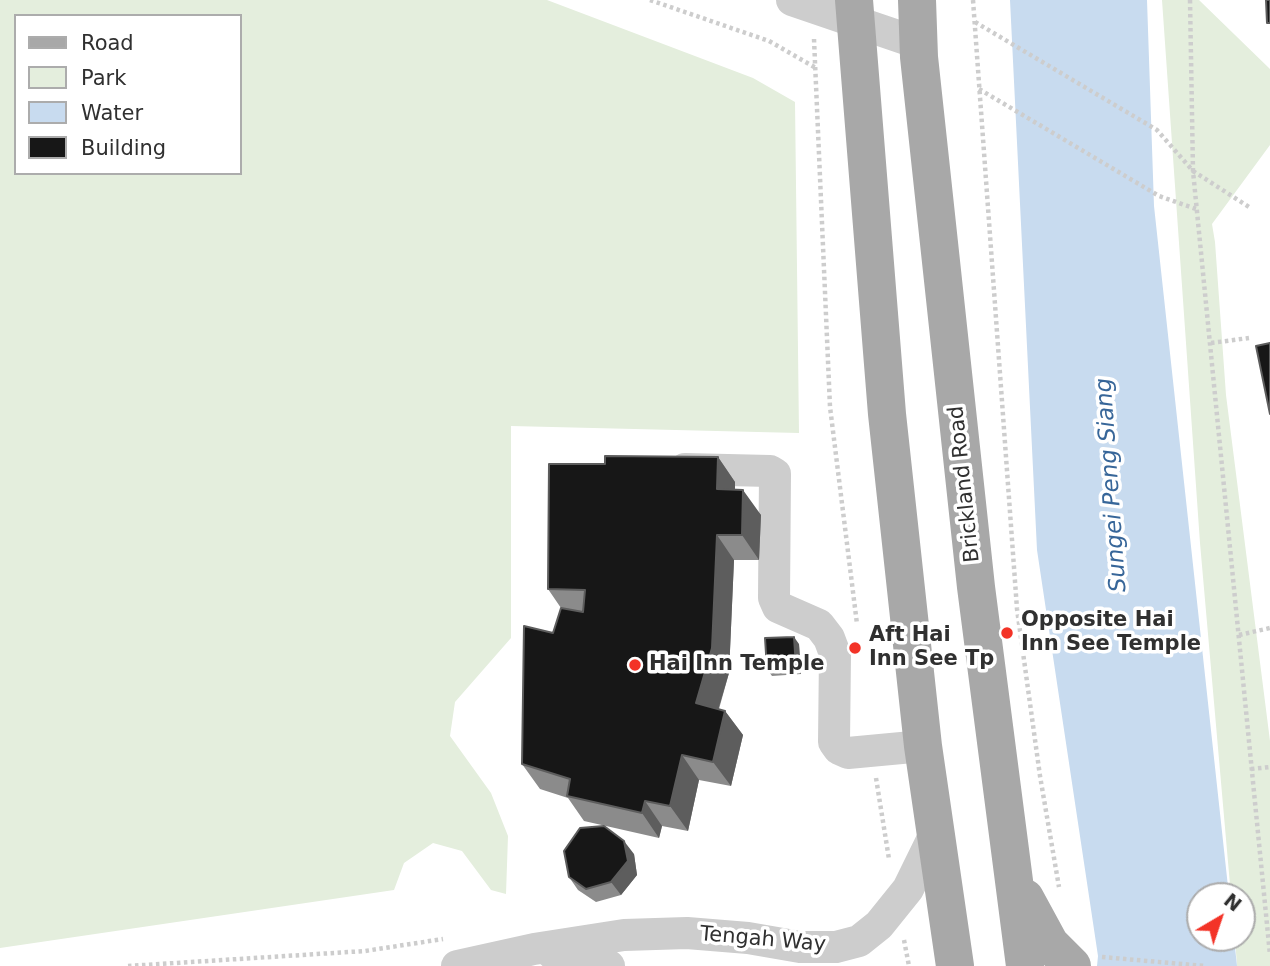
<!DOCTYPE html>
<style>
body{margin:0}
#map{position:relative;width:1270px;height:966px;overflow:hidden;background:#fff;font-family:"DejaVu Sans",sans-serif}
canvas{display:block}
.legend{position:absolute;left:14px;top:14px;width:228px;height:161px;box-sizing:border-box;background:#fff;border:2px solid #acacac;margin:0;padding:9px 12px;list-style:none;font-size:21px;color:#303030}
.legend li{display:flex;align-items:center;gap:14px;height:35px}
.legend b{width:35px;border:2px solid #acacac}
.north{position:absolute;left:1186px;top:882px;width:70px;height:70px;box-sizing:border-box;background:#fff;border:2px solid #acacac;border-radius:50%;rotate:39deg;font-size:19px;font-weight:700;line-height:28px;text-align:center;color:#303030}
.north::after{content:'';display:block;margin:auto;width:24px;height:32px;background:#f33327;clip-path:polygon(50% 0,100% 100%,50% 72%,0 100%)}
</style>
<div id="map">
<canvas width="1270" height="966"></canvas>
<ul class="legend">
<li><b style="height:9px;background:#a8a8a8"></b>Road</li>
<li><b style="height:19px;background:#e4eedd"></b>Park</li>
<li><b style="height:19px;background:#c8dbef"></b>Water</li>
<li><b style="height:19px;background:#171717"></b>Building</li>
</ul>
<div class="north">N</div>
</div>
<script>
const ctx = document.querySelector('canvas').getContext('2d');
ctx.lineJoin = 'round';
function fillPath(path, color) { ctx.fillStyle = color; ctx.fill(path, 'evenodd'); }
const poly = rows => new Path2D(rows.map(r => 'M' + r).join(''));
function strokePath(path, color, width, dash) { ctx.strokeStyle = color; ctx.lineWidth = width; ctx.lineCap = dash ? 'butt' : 'round'; ctx.setLineDash(dash || []); ctx.stroke(path); }
function drawText(font, color, halo, rows, align = 'center') {
  ctx.font = font + ' "DejaVu Sans",sans-serif'; ctx.lineWidth = 7; ctx.setLineDash([]); ctx.textBaseline = 'middle'; ctx.strokeStyle = halo; ctx.fillStyle = color; for (const [text, x, y, turn = 0] of rows) {
    ctx.save(); ctx.translate(x, y); ctx.rotate((+turn || 0) * Math.PI / 180); ctx.textAlign = isNaN(turn) ? turn : align; if (halo) ctx.strokeText(text, 0, 0); ctx.fillText(text, 0, 0); ctx.restore();
  }
}
const green = poly([
 [0,0,547,0,753,78,795,102,799,433,511,426,511,638,455,702,450,736,491,793,508,836,506,894,491,890,462,851,433,843,404,863,394,890,0,948],
 [16,16,240,16,240,173,16,173],
 [1162,0,1199,0,1270,69,1270,145,1212,224,1215,242,1226,395,1270,741,1270,966,1237,966,1235,938,1242,938,1242,896,1231,896,1200,543]
]);
const water = poly([
 [1010,0,1147,0,1154,206,1229,896,1200,896,1200,938,1234,938,1237,966,1097,966,1098,956,1037,550]
]);
const path = poly([
 [650,0,769,41,816,68],
 [973,0,1017,609,1040,776,1059,887],
 [1190,0,1193,171,1270,955],
 [975,22,1157,130,1193,171,1249,207],
 [814,39,830,407,857,624],
 [979,89,1159,196,1199,210],
 [1211,343,1249,338],
 [1239,635,1270,628],
 [1251,769,1270,767],
 [876,778,889,859],
 [904,940,909,966],
 [1102,957,1205,966],
 [128,966,365,951,443,939]
]);
const minor = poly([
 [792,0,918,43],
 [685,469,770,471,775,474,774,598,778,607,819,625,829,638,835,654,834,742,839,749,848,753,923,746],
 [552,953,609,966],
 [457,966,534,949,624,935,687,933,748,938,800,947,836,947,859,941,879,925,908,889,935,834]
]);
const major = poly([
 [854,0,887,414,923,746,955,966],
 [917,0,919,57,976,587,1025,966],
 [1025,898,1050,944,1072,966]
]);
const wall = poly([
 [718,457,735,482,735,490,761,515,759,560,734,560,729,673,719,709,725,711,743,735,731,786,699,780,688,831,662,826,659,838,584,821,568,798,540,789,522,764,553,633,561,608,548,589],
 [799,644,801,674,772,676,767,669],
 [634,854,637,875,621,895,596,902,578,890,569,877]
]);
const shadedWall = poly([
 [718,457,735,482,735,514,717,489],
 [743,490,761,515,759,560,742,535],
 [717,535,734,560,729,673,713,727,696,703],
 [794,637,799,644,801,674,796,667],
 [725,711,743,735,731,786,713,762],
 [682,755,699,780,688,831,670,806],
 [645,801,662,826,659,838,642,813],
 [624,841,634,854,637,875,621,895,611,882]
]);
const building = poly([
 [1266,0,1270,0,1270,23,1267,23,1266,0],
 [1270,343,1270,414,1256,346,1270,343],
 [605,456,718,457,717,489,743,490,742,535,717,535,712,648,696,703,725,711,713,762,682,755,670,806,645,801,642,813,567,796,570,779,522,764,524,626,553,633,561,608,583,612,585,590,548,589,549,464,605,464,605,456],
 [794,637,796,667,767,669,765,638,794,637],
 [604,826,624,841,628,861,611,882,586,889,569,877,564,851,580,828,604,826]
]);
const markers = [
 [1007,633,7,"#f33327"],
 [855,648,7,"#f33327"],
 [635,665,7,"#f33327"]
];
const streetNames = [
 ["Brickland Road",965,484,-96],
 ["Tengah Way",763,940,5]
];
const poiNames = [
 ["Opposite Hai",1021,621],
 ["Inn See Temple",1021,645],
 ["Aft Hai",869,636],
 ["Inn See Tp",869,660],
 ["Hai Inn Temple",649,665]
];
const waterNames = [
 ["Sungei Peng Siang",1112,485,-94]
];
fillPath(green, '#e4eedd');
fillPath(water, '#c8dbef');
strokePath(path, '#cdcdcd', 4.5, [3.5, 3.5]);
strokePath(minor, '#cdcdcd', 32);
strokePath(major, '#a8a8a8', 38);
fillPath(wall, '#8b8b8b');
fillPath(shadedWall, '#5d5d5d');
fillPath(building, '#171717');
strokePath(building, '#5d5d5d', 2);
for (const [x, y, r, color] of markers) { const dot = new Path2D(); dot.arc(x, y, r, 0, 2 * Math.PI); ctx.fillStyle = color; ctx.fill(dot); strokePath(dot, '#fff', 2.5); }
drawText('21px', '#303030', '#fff', streetNames);
drawText('bold 21px', '#303030', '#fff', poiNames, 'left');
drawText('italic 23px', '#376699', '#fff', waterNames);
</script>
